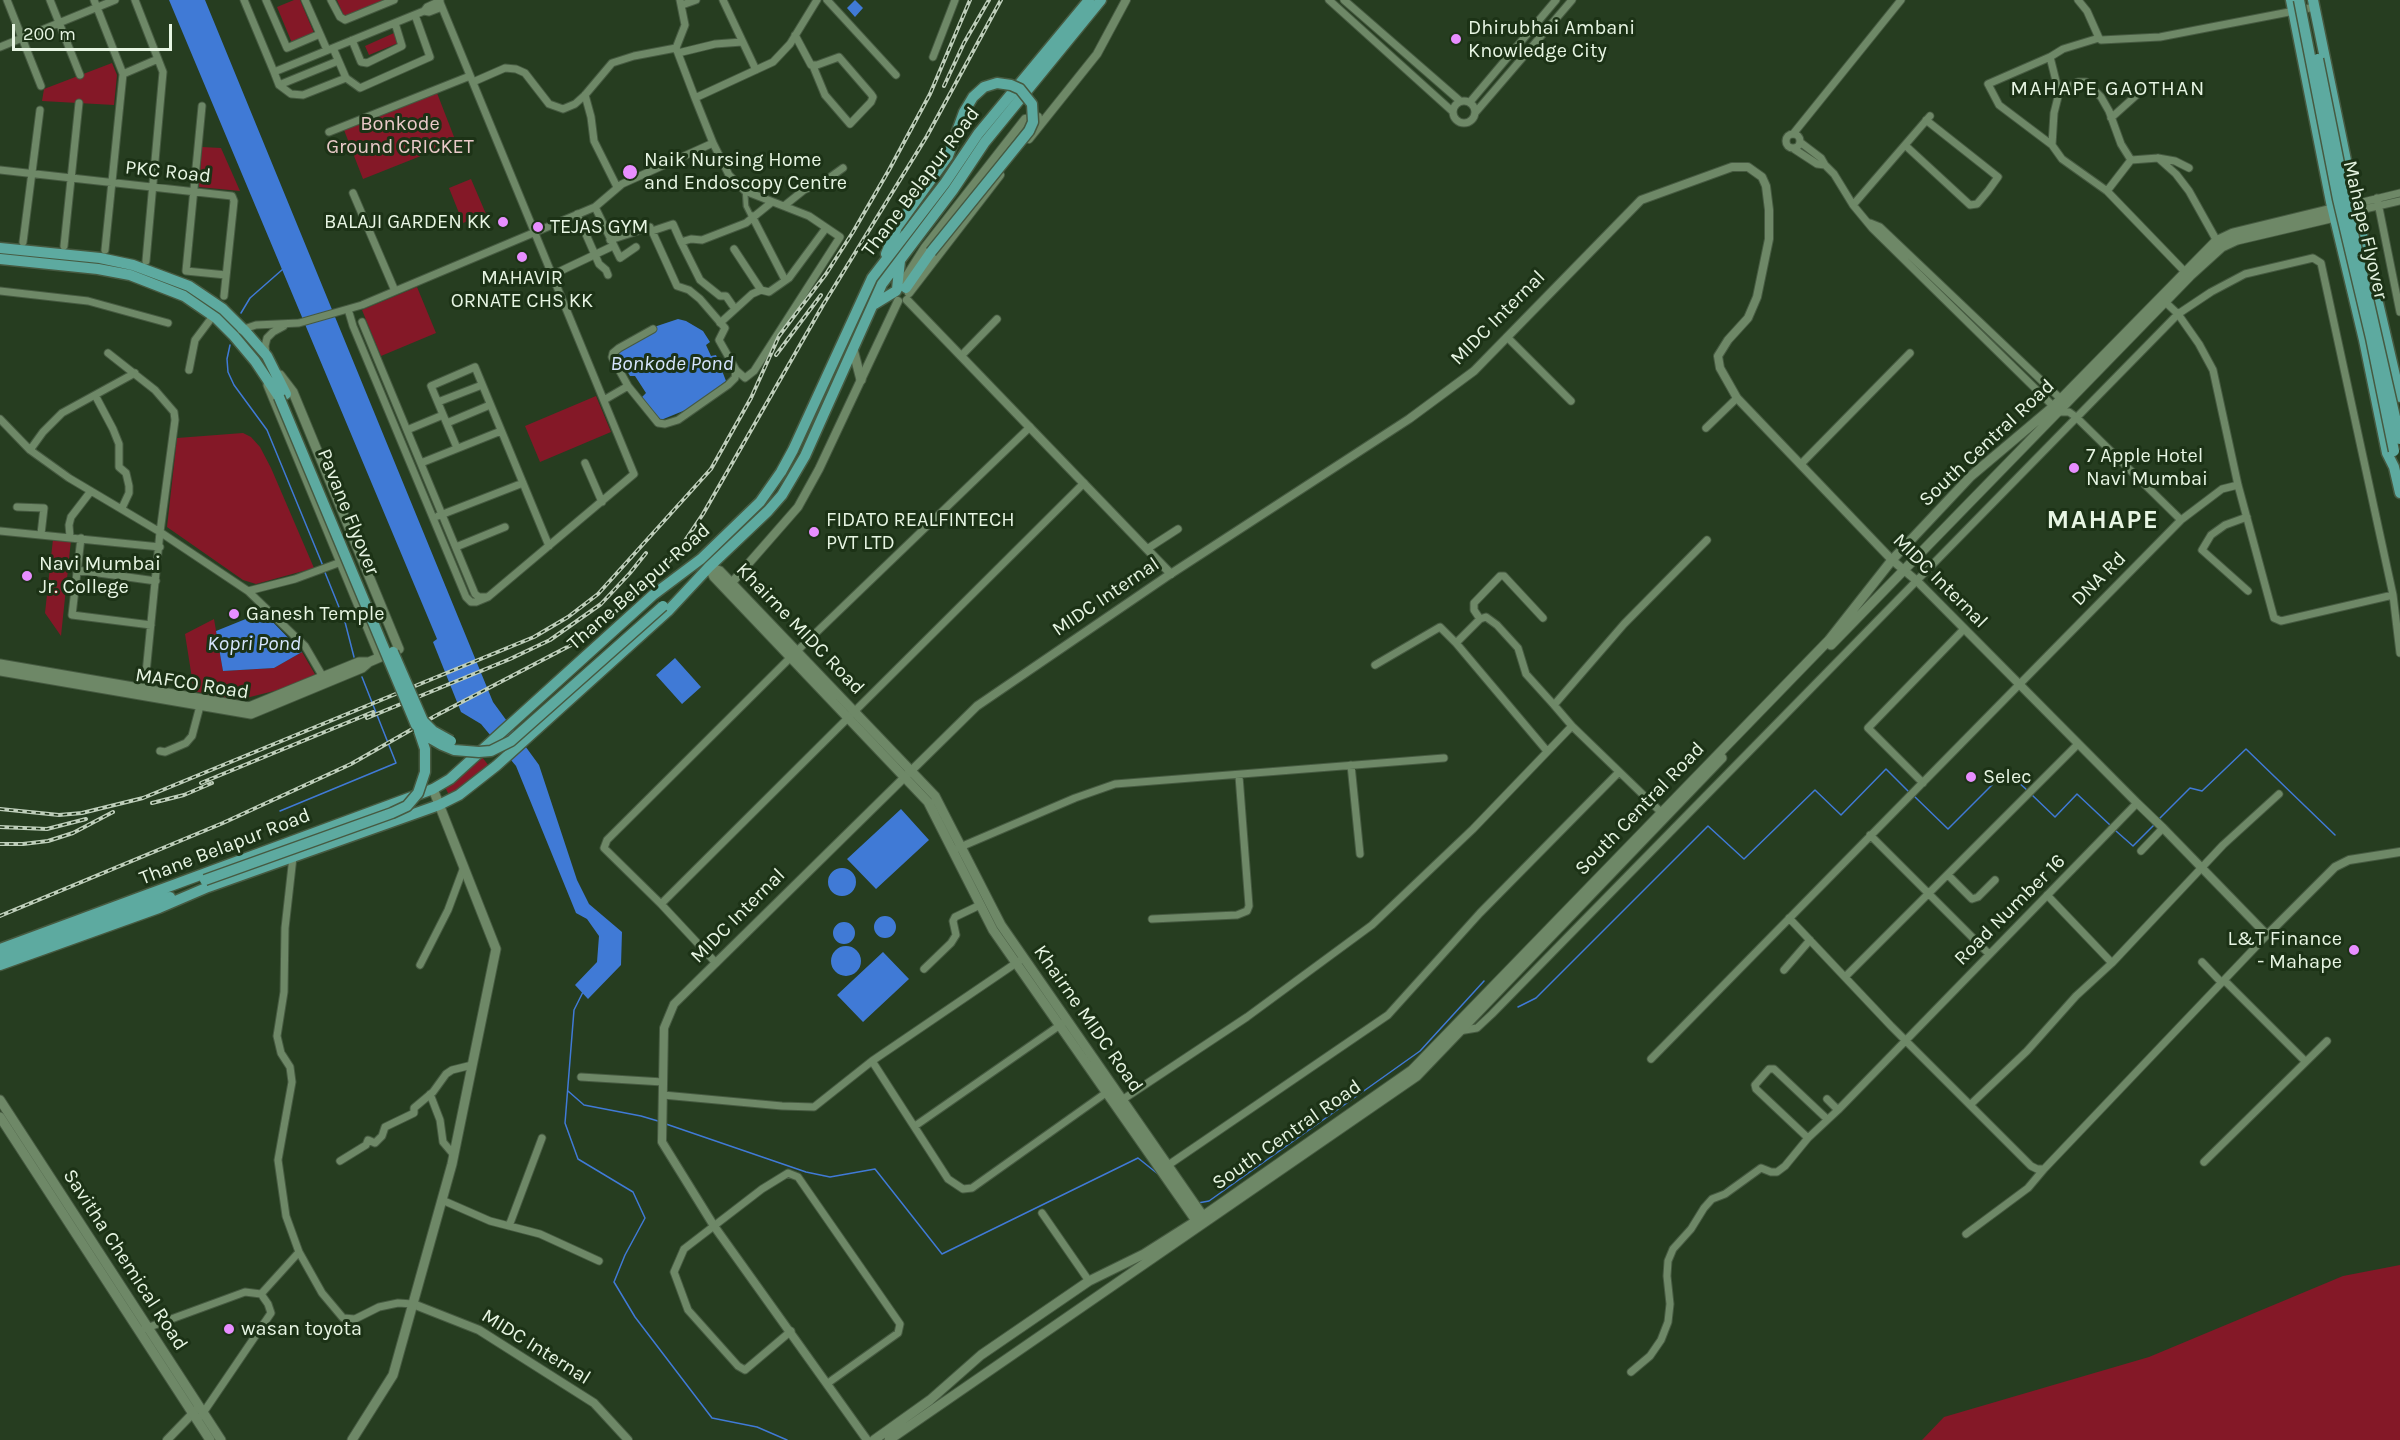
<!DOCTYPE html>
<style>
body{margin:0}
#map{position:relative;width:2400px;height:1440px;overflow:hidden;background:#263d20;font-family:Karla,sans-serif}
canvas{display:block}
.scale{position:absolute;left:12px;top:24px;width:160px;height:27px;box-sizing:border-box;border:3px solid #e7f5e3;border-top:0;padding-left:8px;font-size:18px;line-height:21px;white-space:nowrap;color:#e7f5e3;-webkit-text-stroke:4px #1c3216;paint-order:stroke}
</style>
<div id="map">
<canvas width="2400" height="1440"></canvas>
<div class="scale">200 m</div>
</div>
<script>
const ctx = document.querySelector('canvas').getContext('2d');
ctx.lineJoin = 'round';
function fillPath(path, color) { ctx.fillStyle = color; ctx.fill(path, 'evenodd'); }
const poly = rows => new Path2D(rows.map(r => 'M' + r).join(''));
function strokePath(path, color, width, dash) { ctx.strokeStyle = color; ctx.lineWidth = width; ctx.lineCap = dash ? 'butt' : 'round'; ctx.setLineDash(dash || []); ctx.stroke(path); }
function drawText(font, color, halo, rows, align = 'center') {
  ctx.font = font + ' Karla,sans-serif'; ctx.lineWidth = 6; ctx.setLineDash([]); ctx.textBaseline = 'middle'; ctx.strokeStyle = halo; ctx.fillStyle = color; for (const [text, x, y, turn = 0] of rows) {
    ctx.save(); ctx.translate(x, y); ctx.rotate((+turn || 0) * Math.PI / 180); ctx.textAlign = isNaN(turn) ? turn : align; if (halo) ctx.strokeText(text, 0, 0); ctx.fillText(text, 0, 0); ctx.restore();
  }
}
const green = poly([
 [294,0,300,0,314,33,292,43,277,7],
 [337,0,393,0,346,21],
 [394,33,398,43,369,55,365,46],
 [112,63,117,75,114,105,42,101,44,89],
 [437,93,456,142,363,179,344,130],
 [202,147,221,148,240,191,199,187],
 [471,179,486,214,463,223,449,188],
 [417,287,436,333,381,356,362,310],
 [596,396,611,432,540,462,525,426],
 [243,433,251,437,260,447,271,468,314,568,256,584,243,580,167,527,177,438],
 [53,539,71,540,61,636,45,613],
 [214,619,223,671,274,668,302,652,316,676,282,689,242,699,222,698,194,691,185,634],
 [482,757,489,766,449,795,445,787],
 [2400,1265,2400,1440,1922,1440,1944,1417,2149,1357,2343,1276]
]);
const water = poly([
 [169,0,205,0,493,702,539,765,577,880,589,904,622,932,621,965,588,999,575,985,597,962,599,936,587,919,576,913,516,766,481,724,461,712,433,642,437,639],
 [855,0,863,8,855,17,847,8],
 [678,319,686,321,703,331,710,342,706,345,711,356,716,355,726,381,693,407,661,420,641,398,646,393,635,376,630,376,616,352,648,329],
 [263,612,302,652,274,668,223,671,216,631],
 [675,658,701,687,682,704,656,675],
 [901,809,929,840,876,889,847,859],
 '828 882a14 14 0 1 1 28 0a14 14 0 1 1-28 0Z',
 '874 927a11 11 0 1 1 22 0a11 11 0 1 1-22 0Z',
 '833 933a11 11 0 1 1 22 0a11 11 0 1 1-22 0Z',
 '831 961a15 15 0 1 1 30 0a15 15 0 1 1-30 0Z',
 [883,952,909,979,863,1022,837,995]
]);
const stream = poly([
 [241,313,250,298,283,269],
 [230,345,227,359,228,372,234,385,267,430,323,566],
 [324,570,345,622,354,657],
 [2031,794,2055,817,2077,794,2110,825],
 [1913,795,1948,829,2006,771,2028,791],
 [280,811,396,763,362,677],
 [2158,820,2190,788,2202,791,2246,749,2335,835],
 [2116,831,2133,846,2155,824],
 [583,992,574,1010,565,1123,578,1159,633,1192,645,1218,625,1255,614,1282,635,1317,712,1418,757,1427,787,1440],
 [1518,1007,1536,998,1708,826,1744,859,1815,790,1841,815,1886,769,1909,792],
 [568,1091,584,1105,641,1116,658,1121],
 [666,1124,806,1172,830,1177,875,1169,942,1254,1138,1158,1158,1174],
 [1198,1203,1209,1201,1420,1051,1484,981]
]);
const pedestrian = poly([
 [745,191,746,206,750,214]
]);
const minor = poly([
 [7,0,41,86],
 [50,0,80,75],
 [94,0,123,74,105,250],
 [135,0,163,72,146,261],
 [244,0,274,72,424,11],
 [266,0,287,48,320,34],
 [305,0,327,50],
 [331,0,340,17,345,20,394,0],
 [680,0,685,25,676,48,695,98],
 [723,0,756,70],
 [827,0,896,75],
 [1329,0,1452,111],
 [1344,0,1460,101],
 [2078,0,2087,11,2099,38],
 [440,1,427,7,424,11,429,12,442,7],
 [682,5,696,0],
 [795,35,811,65,817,65,839,57,871,94,873,97,871,102,850,124,825,95,813,66],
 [352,40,361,62,367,63,402,46,395,23],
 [0,47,115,0],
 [333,48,346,78],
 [678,53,715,44,742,42],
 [933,57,955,0],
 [2050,57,1988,84,1999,105,2052,145],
 [274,72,279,85,291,94,303,95,346,78,360,88,430,57,415,15],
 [123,74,158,59],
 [473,82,505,68,516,69,525,73,549,104,563,109,575,104,585,95,612,63,634,56,676,48],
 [279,85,338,61],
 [2059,93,2078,82,2086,82,2101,97,2109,111,2121,144,2131,160,2107,191],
 [585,95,591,117,594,141,617,187],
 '1453 112a11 11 0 1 1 22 0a11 11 0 1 1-22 0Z',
 [1470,102,1556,0],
 [202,106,186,271,226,275],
 [1475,113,1572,0],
 [2111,118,2140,92],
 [329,132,470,76],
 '1786 141a7 7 0 1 1 14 0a7 7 0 1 1-14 0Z',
 [1793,134,1901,0],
 [1800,142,1821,158,1825,165],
 [713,143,729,175,745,191,809,216,840,237,754,371,745,378,736,370,719,340,725,328,700,299,689,290,677,286,652,231,673,224,681,242,691,239,702,240,746,223,772,202],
 [1906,146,1970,205,1977,204,1988,191,1998,177,1926,120],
 [1794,149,1817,164,1825,165,1834,174,1853,205,1872,228,2050,403,2059,412,2069,412,2076,417,2181,520],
 [2158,158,2176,174,2189,191,2218,243],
 [2131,160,2158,158,2175,161,2189,168],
 [0,170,232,196,234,201,224,296],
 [353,193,395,291],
 [2377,198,2400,312],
 [2355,204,2400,193],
 [1853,205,1930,116],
 [784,206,804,190,829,178,843,168],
 [595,207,620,258,636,247],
 [2356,211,2400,201],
 [577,214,599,264,606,270,608,275],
 [752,216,785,280],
 [1870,223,1880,227,2064,402],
 [610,240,650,227],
 [23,242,40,110],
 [681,242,700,280,720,296,726,296,735,309],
 [64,246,79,103],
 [734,249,761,290],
 [552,275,613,246],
 [2188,275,2107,191,2062,159,2052,145,2054,113,2059,93,2050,57,2063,49,2099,38,2101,40,2160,37,2315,7],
 [0,291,88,301,168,323],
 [2162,299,2178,314,2199,344,2213,370,2238,485,2274,618,2281,621,2393,595],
 [348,309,353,326,466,597,471,602,476,602,488,597,634,474,439,0],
 [362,322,475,594,479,597,486,597],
 [720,323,752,294,761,290,769,292,789,278,826,228],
 [653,329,619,348,613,353,612,357,628,386,658,423,665,424,678,420,728,385,735,378,736,370],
 [241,330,256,325,299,323,362,305,595,207,622,184,713,143,695,98,773,62,790,44,817,0],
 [1507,337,1571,401],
 [108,353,155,390,174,412,175,420,160,532,144,693],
 [266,353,265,346,267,338,273,332,284,326],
 [961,356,997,319],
 [189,370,195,340,213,316],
 [95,395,113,429,119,444,119,467,126,473,129,486,129,493,122,508],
 [604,400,628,386],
 [438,402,482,385],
 [0,419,30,450,69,478,160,532,248,591,295,579,341,562],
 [447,423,490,405],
 [1706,428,1737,398],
 [407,430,443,415],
 [457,448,431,386,475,367,549,546],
 [30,450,43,432,62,413,135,373],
 [421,463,501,431],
 [585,463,602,502],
 [1801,464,1910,353],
 [17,507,44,508,41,534],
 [438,516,523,483],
 [2247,517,2225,525,2211,535,2202,550,2248,591],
 [0,531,160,547],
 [70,537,69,525,71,517,91,491],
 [81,538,72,615,151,625],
 [456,547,505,527],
 [1147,549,1178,529],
 [77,570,156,581],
 [248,591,305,646,323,677],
 [1480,619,1474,610,1474,603,1500,576,1504,576,1543,618],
 [1456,643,1547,751],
 [1375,665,1440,627,1456,643,1480,619,1486,617,1497,625,1518,648,1526,674,1554,705],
 [160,751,165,752,186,743,192,736,200,706],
 [1351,765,1360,854],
 [1923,783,1868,728,1964,629],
 [1665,816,1572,726,1554,705,1624,624,1707,540],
 [1870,835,1989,954],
 [958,848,1075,798,1115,784,1444,758],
 [2141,851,2163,828],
 [293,857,285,928,284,992,277,1036,281,1053,290,1067,292,1082,278,1160,286,1216,299,1252,322,1293,343,1318,355,1319,379,1307,398,1303,413,1304],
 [1948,875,1972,899,1978,897,1995,880],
 [2047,895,2112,963],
 [661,904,1084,483],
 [1789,918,1891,1026,2031,1166,2037,1169,2044,1169,2267,935],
 [1152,919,1237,915,1247,911,1249,906,1239,776],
 [2202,962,2221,982],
 [716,963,661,904,604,848,607,840,797,651,1030,427],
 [420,965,448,910,464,867],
 [924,969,951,943,956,935,953,921,955,917,980,905],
 [1784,970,1810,940],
 [1845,977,2078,744],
 [2224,980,2305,1061],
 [1459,1031,1477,1028,1492,1014,2178,314,2211,292,2245,274,2313,258,2321,263,2393,595,2400,653],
 [1651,1059,2181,520,2222,489,2238,485],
 [872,1061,948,1179,963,1189,972,1188,1110,1090],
 [581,1077,663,1082],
 [430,1094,440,1120,443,1142,454,1155],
 [663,1095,782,1106,814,1107,872,1061,1019,961],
 [1827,1099,1838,1110],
 [1119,1102,1247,1017,1372,925,1473,829,1572,726],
 [1970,1105,2027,1051,2076,996,2112,963,2223,845,2279,794],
 [915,1126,1063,1023],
 [1808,1138,1756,1089,1755,1085,1769,1069,1774,1069,1827,1119],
 [340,1161,366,1145,368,1140,375,1143,382,1136,385,1127,414,1113,414,1108,433,1092,446,1074,452,1070,472,1065],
 [2204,1162,2327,1041],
 [1164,1168,1388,1015,1480,913,1619,772],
 [442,1200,490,1221,540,1234,599,1261],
 [1042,1213,1089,1281],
 [509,1226,542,1138],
 [1966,1234,2028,1188,2044,1169],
 [261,1294,299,1252],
 [144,1329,245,1292,261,1294,268,1304,271,1313,201,1416],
 [791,1331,745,1370,738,1366,688,1310,674,1272,684,1249,762,1189,788,1173,798,1177,900,1324,898,1333,828,1383],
 [1631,1372,1650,1356,1661,1340,1668,1322,1670,1304,1667,1276,1668,1261,1673,1249,1691,1229,1704,1208,1712,1199,1725,1194,1761,1168,1771,1172,1777,1172,1785,1166,1808,1138,1838,1110,2137,803]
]);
const tertiary = poly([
 [1029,139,1097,54,1126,0],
 [899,288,925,247,1025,119,1038,117],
 [909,293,1000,175],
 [907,300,1171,574],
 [728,587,798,507,819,469,898,301],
 [413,1304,479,1330,594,1403,628,1440],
 [167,1440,197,1409],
 [867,1440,714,1226,662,1142,664,1028,674,1004,977,706,1166,577,1409,419,1474,371,1641,200,1732,167,1748,167,1762,177,1766,186,1769,210,1769,239,1757,297,1748,318,1728,340,1718,356,1720,368,1737,398,1892,560,1917,581,2137,803,2163,828,2267,935,2335,867,2349,860,2400,852]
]);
const secondary = poly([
 [853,349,861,380],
 [268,385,380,657],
 [709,567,720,571,935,796,1001,925,1205,1219],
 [709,567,714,577,928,802,993,930,1199,1225],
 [1831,645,2190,276,2222,247,2237,240,2339,216],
 [0,664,249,707,359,662,369,662],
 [0,671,251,714,362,668,369,662,399,649,293,392,280,375],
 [0,1100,221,1440],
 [0,1117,210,1440],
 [352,1440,393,1375,452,1164,496,949,433,789],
 [874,1440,930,1400,981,1355,1089,1281,1144,1254,1196,1221,1412,1070,1829,640,1892,560,1971,476,2054,406,2216,241,2233,233,2340,207],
 [889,1440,1417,1076,1722,758]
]);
const primary = poly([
 [2291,0,2331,202,2364,340,2387,453,2394,467,2400,493],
 [2313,0,2355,204,2400,397],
 [0,248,100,258,133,265,189,286,223,309,246,332,267,356,286,394],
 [886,254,897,227],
 [0,259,98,269,130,275,184,296,216,318,234,336,255,361,279,397],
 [906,288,931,252],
 [897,289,900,261],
 [873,305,896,291],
 [0,949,433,789,450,779,653,595,701,559,760,502,781,472,793,450,872,278,945,183,978,134,1089,0],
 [0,957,170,897],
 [0,965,159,908,208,887,439,805,459,795,496,766,668,611,709,567,768,511,782,495,805,456,882,284,953,190,985,142,1101,0]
]);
const rail = poly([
 [944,86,964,43,989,0],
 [776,355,821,295],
 [367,718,510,659,550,640,601,604,630,573,646,553],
 [201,783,373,712],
 [152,803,184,795,212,783],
 [0,809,59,815,82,813,143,798,534,637,568,617,598,594,711,469,751,398,779,336,826,274,853,232,889,170,930,94,970,0],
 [0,827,47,829,86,819],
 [0,844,23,844,48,841,73,833,113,812],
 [0,916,223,823,351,764,437,715,575,643,628,602,676,554,703,514,823,305,927,136,1001,0]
]);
const primaryBridge = poly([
 [2299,0,2338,199,2371,338,2394,451],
 [2318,59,2353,233,2400,439],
 [897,227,948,156,964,112,973,97,984,87,997,83,1011,85,1020,89,1032,104,1033,122,1029,131,931,252],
 [279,397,416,725,428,737,442,745,454,750,479,752,491,751,511,741,663,606],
 [393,652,423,721,433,731,451,741],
 [205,880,392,813,407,806,418,793,425,772,425,749,419,731]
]);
const markers = [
 [1456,39,6,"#e88eff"],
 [630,172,8,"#e88eff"],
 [503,222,6,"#e88eff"],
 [538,227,6,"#e88eff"],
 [522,257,6,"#e88eff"],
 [2074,468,6,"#e88eff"],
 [814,532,6,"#e88eff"],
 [27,576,6,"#e88eff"],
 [234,614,6,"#e88eff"],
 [1971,777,6,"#e88eff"],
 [2354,950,6,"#e88eff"],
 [229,1329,6,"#e88eff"]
];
const poiNames = [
 ["Dhirubhai Ambani",1468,28],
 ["Knowledge City",1468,51],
 ["Naik Nursing Home",644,160],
 ["and Endoscopy Centre",644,183],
 ["BALAJI GARDEN KK",491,222,"right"],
 ["TEJAS GYM",550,227],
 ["MAHAVIR",522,278,"center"],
 ["ORNATE CHS KK",522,301,"center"],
 ["7 Apple Hotel",2086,456],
 ["Navi Mumbai",2086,479],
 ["FIDATO REALFINTECH",826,520],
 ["PVT LTD",826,543],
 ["Navi Mumbai",39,564],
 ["Jr. College",39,587],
 ["Ganesh Temple",246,614],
 ["Selec",1983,777],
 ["L&T Finance",2342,939,"right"],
 ["- Mahape",2342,962,"right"],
 ["wasan toyota",241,1329]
];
const parkNames = [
 ["Bonkode",400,124],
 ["Ground CRICKET",400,147]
];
const streetNames = [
 ["PKC Road",168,172,6],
 ["Thane Belapur Road",921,182,-53],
 ["Mahape Flyover",2365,230,77],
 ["MIDC Internal",1498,318,-45],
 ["South Central Road",1987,443,-43],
 ["Pavane Flyover",348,512,68],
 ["DNA Rd",2099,579,-45],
 ["MIDC Internal",1940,581,45],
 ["Thane Belapur Road",639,587,-41],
 ["MIDC Internal",1106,597,-34],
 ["Khairne MIDC Road",800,629,46],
 ["MAFCO Road",192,684,9],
 ["South Central Road",1640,809,-46],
 ["Thane Belapur Road",225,847,-21],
 ["Road Number 16",2010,910,-45],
 ["MIDC Internal",738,916,-45],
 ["Khairne MIDC Road",1088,1019,55],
 ["South Central Road",1287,1135,-35],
 ["Savitha Chemical Road",125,1260,57],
 ["MIDC Internal",536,1347,32]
];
const neighbourhoodNames = [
 ["MAHAPE GAOTHAN",2108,89]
];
const waterNames = [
 ["Bonkode Pond",672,364],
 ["Kopri Pond",254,644]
];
const districtNames = [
 ["MAHAPE",2103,521]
];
fillPath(green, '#841827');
fillPath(water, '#407ad6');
strokePath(stream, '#407ad6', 1.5);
strokePath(pedestrian, '#465a41', 7);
strokePath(minor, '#465a41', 9);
strokePath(tertiary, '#465a41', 10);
strokePath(secondary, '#465a41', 11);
strokePath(primary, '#465a41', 13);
strokePath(pedestrian, '#6e8867', 4.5);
strokePath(minor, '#6e8867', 7);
strokePath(tertiary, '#6e8867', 8);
strokePath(secondary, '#6e8867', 9);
strokePath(primary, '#5daaa0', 10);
strokePath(rail, '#beceba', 4);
strokePath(rail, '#1c3216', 1.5, [4.5]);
strokePath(primaryBridge, '#465a41', 13, []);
strokePath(primaryBridge, '#5daaa0', 10);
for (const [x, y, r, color] of markers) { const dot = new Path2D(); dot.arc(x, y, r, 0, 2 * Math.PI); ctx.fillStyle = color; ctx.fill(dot); strokePath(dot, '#1c3216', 2); }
drawText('20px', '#e7f5e3', '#1c3216', poiNames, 'left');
drawText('20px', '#eacac9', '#1c3216', parkNames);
drawText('20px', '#e7f5e3', '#1c3216', streetNames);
ctx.letterSpacing = '1.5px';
drawText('21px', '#e7f5e3', '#1c3216', neighbourhoodNames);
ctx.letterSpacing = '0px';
drawText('italic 21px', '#d6e5fd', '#1c3216', waterNames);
ctx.letterSpacing = '1.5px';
drawText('bold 26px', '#e7f5e3', '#1c3216', districtNames);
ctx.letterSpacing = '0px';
</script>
